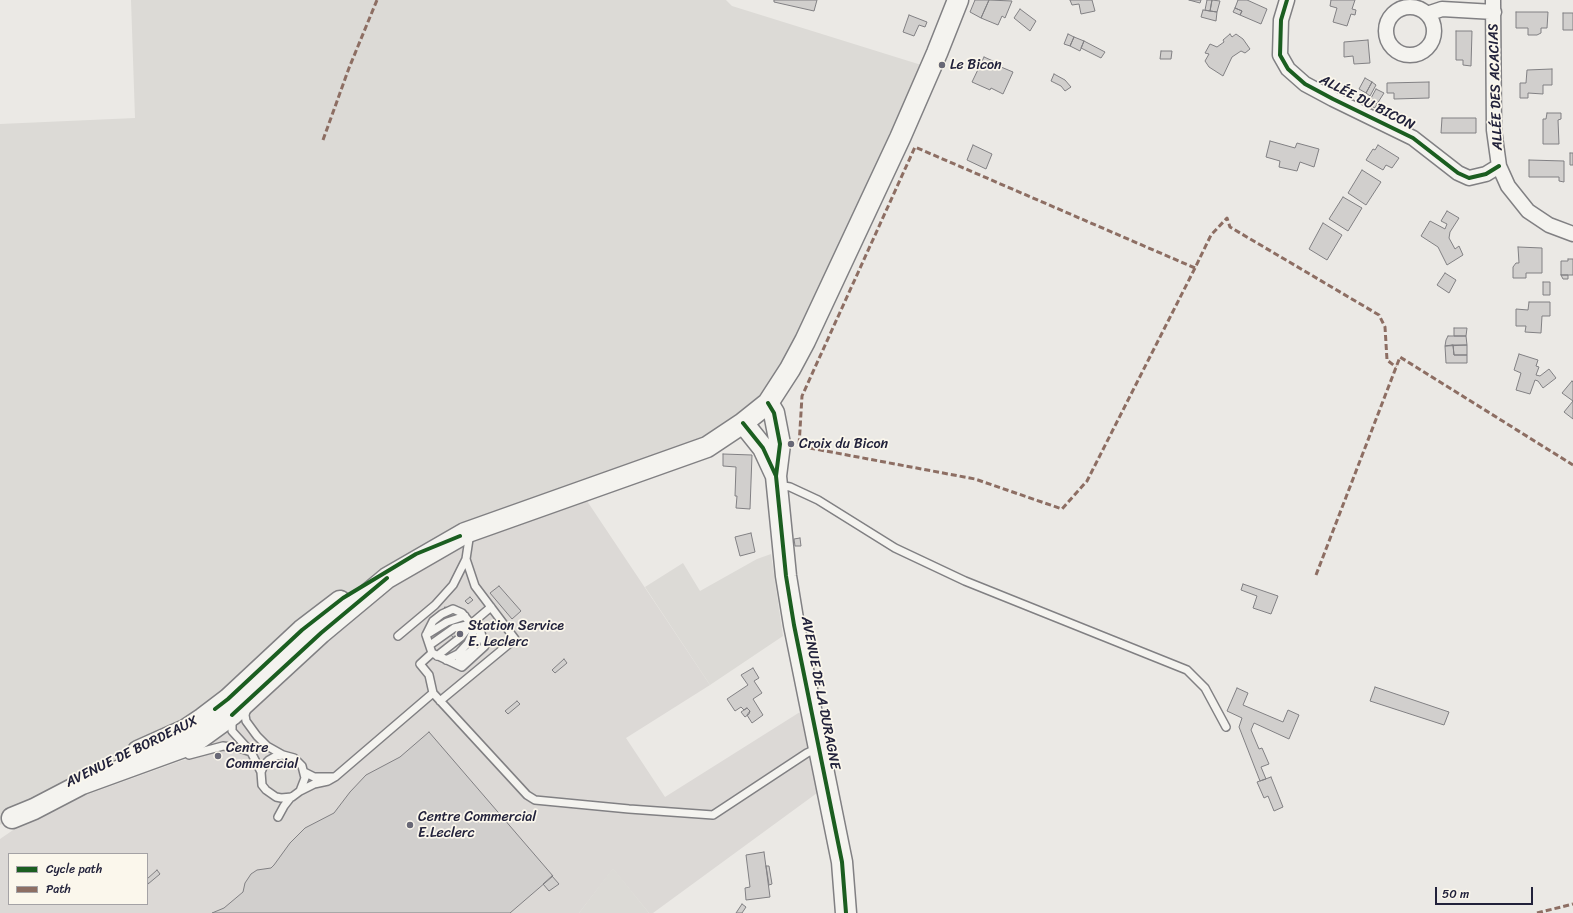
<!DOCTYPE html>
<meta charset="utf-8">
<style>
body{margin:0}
#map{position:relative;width:1573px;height:913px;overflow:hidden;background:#ebe9e5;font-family:Sriracha,sans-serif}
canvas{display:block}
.legend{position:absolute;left:8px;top:853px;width:140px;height:52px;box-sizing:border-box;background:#fbf7ec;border:1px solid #a4a2a5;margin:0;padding:5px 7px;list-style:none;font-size:12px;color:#22223b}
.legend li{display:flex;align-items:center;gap:8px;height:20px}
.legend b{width:20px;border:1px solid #a4a2a5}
.scale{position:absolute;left:1435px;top:887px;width:98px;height:18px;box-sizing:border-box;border:2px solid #22223b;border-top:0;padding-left:5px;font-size:12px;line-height:14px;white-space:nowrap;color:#22223b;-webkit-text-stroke:3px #fbf7ec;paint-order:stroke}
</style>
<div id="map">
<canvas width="1573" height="913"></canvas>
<ul class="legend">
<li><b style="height:5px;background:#1b5e20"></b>Cycle path</li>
<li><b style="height:5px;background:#8d6e63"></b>Path</li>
</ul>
<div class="scale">50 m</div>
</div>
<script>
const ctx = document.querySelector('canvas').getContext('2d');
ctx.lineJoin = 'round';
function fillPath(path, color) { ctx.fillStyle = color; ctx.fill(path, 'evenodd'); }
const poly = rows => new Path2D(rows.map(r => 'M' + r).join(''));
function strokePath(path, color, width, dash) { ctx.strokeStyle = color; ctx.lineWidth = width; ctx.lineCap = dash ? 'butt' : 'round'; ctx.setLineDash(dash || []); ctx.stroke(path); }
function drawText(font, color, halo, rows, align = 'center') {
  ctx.font = font + ' Sriracha,sans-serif'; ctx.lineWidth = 3.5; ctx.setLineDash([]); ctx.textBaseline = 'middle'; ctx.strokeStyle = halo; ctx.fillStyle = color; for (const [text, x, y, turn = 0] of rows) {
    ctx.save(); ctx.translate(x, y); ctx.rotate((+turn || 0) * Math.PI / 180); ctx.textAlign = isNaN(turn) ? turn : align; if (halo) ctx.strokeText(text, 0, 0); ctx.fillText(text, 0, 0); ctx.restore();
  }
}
const built = poly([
 [585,498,710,685,626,738,665,797,800,712,817,793,653,913,649,913,613,869,579,913,0,913,0,839,35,815,72,800,192,757,340,618,434,560,518,521],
 [9,854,147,854,147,904,9,904]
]);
const green = poly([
 [131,0,726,0,732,6,931,68,805,341,743,423,387,578,250,700,0,825,0,124,135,118],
 [771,554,783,636,710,685,645,587,683,563,700,591,757,559],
 '268 777a14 14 0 1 1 28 0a14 14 0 1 1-28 0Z',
 [613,868,649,913,579,913]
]);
const building = poly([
 [774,0,817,0,814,11,774,2,774,0],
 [975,0,989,0,981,18,970,12,975,0],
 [989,0,1012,1,1005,18,1002,16,998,25,981,18,989,0],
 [1070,0,1092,0,1095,11,1081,14,1079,4,1072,5,1070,0],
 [1189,0,1201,0,1200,3,1189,0],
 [1207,0,1212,0,1210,11,1205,10,1207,0],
 [1212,0,1220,1,1217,12,1210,11,1212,0],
 [1238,0,1247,0,1267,9,1261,24,1240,15,1242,11,1235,8,1238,0],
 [1331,0,1355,0,1352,9,1356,10,1355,15,1351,14,1347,26,1333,22,1337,8,1330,6,1331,0],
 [1235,8,1242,11,1240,15,1233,12,1235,8],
 [1020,9,1036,21,1030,31,1014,18,1020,9],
 [1203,10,1217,12,1216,21,1201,17,1203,10],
 [1516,12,1548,12,1547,28,1541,28,1541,33,1537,35,1528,35,1528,28,1516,28,1516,12],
 [1563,13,1573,13,1573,30,1563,30,1563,13],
 [909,15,927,22,925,27,919,25,914,36,903,32,909,15],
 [1456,31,1472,31,1471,66,1463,65,1463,60,1456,60,1456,31],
 [1068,34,1074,37,1070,46,1064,44,1068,34],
 [1230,34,1232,37,1236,34,1243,39,1250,49,1245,53,1241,51,1232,57,1223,76,1209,67,1205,61,1209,54,1205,53,1210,44,1217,47,1224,42,1223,40,1230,34],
 [1074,37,1084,41,1080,51,1070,46,1074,37],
 [1368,40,1370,63,1354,64,1353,56,1344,57,1344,42,1368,40],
 [1084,41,1105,52,1101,58,1081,48,1084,41],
 [1161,51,1172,51,1171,59,1160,59,1161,51],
 [984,57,1002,65,1001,67,1013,72,1003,94,991,88,990,90,972,82,984,57],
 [1552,69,1552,85,1543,85,1543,94,1528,93,1528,98,1520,98,1520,83,1526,83,1527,70,1552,69],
 [1054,74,1065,80,1071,87,1065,91,1061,86,1051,81,1054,74],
 [1365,78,1372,82,1366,93,1359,89,1365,78],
 [1372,82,1376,85,1370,96,1366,93,1372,82],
 [1429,82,1429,98,1394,99,1394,93,1387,93,1387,83,1429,82],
 [1376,89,1384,93,1377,104,1370,100,1376,89],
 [1370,100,1377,104,1375,108,1368,104,1370,100],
 [1547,113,1561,113,1561,119,1558,120,1559,144,1543,144,1543,119,1546,119,1547,113],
 [1442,118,1476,118,1476,133,1441,133,1442,118],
 [1270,141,1295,148,1297,143,1319,149,1314,167,1300,162,1297,171,1279,167,1280,161,1266,157,1270,141],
 [973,145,992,154,986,169,967,160,973,145],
 [1378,145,1399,158,1392,168,1386,165,1383,170,1366,160,1373,149,1375,150,1378,145],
 [1570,153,1573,153,1573,165,1570,165,1570,153],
 [1529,160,1564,161,1564,182,1559,181,1559,177,1529,177,1529,160],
 [1362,170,1381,182,1366,205,1348,193,1362,170],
 [1343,197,1362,208,1348,231,1329,219,1343,197],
 [1447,211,1459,218,1450,232,1449,238,1455,249,1459,246,1463,255,1447,265,1438,247,1421,236,1430,221,1445,229,1447,224,1441,221,1447,211],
 [1323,223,1342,235,1327,260,1309,249,1323,223],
 [1518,247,1542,248,1542,273,1526,273,1526,278,1513,278,1513,267,1516,263,1519,263,1518,247],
 [1568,259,1573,259,1573,275,1561,275,1561,261,1568,261,1568,259],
 [1445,273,1456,280,1449,293,1437,285,1445,273],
 [1561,275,1568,275,1568,279,1563,279,1561,275],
 [1543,282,1550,282,1550,295,1543,295,1543,282],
 [1529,302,1550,302,1550,316,1542,316,1541,333,1525,332,1526,326,1516,326,1516,309,1528,310,1529,302],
 [1454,328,1467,328,1466,336,1454,336,1454,328],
 [1448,336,1466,336,1467,345,1445,346,1446,340,1448,336],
 [1452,345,1453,345,1454,355,1467,355,1467,363,1446,363,1445,346,1452,345],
 [1453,345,1467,345,1467,355,1454,355,1453,345],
 [1519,354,1538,360,1536,366,1539,367,1536,375,1540,376,1549,369,1556,378,1543,388,1538,381,1535,380,1530,394,1516,390,1521,373,1514,370,1519,354],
 [1572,381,1573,382,1573,419,1564,412,1573,401,1562,393,1572,381],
 [723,454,752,455,750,509,736,508,737,496,735,496,736,467,723,466,723,454],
 [751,533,755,552,740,556,735,537,751,533],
 [800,538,801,546,795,546,794,539,800,538],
 [1243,584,1278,596,1271,614,1253,608,1257,596,1241,590,1243,584],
 [499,586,521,611,512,619,490,593,499,586],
 [470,597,473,600,468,604,465,601,470,597],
 [445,607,484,652,474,661,435,617,445,607],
 [564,659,567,663,555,673,552,670,564,659],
 [753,668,759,678,754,681,762,693,753,699,763,715,752,723,747,715,750,711,747,708,744,710,741,707,735,711,727,699,748,685,741,675,753,668],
 [1375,687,1449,712,1444,725,1370,701,1375,687],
 [1237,688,1248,693,1243,705,1283,722,1288,710,1299,715,1289,739,1254,723,1251,730,1259,749,1262,748,1269,764,1261,767,1266,779,1260,781,1239,727,1242,718,1227,711,1237,688],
 [517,701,520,704,508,714,505,711,517,701],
 [747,708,750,711,749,714,745,717,741,712,747,708],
 [429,732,553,876,510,913,212,913,224,908,243,892,245,883,251,874,257,870,271,868,274,865,290,843,305,828,334,813,350,792,366,775,400,757,429,732],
 [1271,777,1283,807,1274,811,1268,796,1264,798,1257,782,1271,777],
 [764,852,770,897,746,900,745,888,750,887,746,855,764,852],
 [766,866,769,866,772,884,769,885,766,866],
 [157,870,160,874,148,884,147,879,157,870],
 [552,876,559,884,549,891,543,884,552,876],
 [742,904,746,907,742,913,736,913,742,904]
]);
const lane = poly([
 [778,485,790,487,818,500,895,548,965,581,1187,670,1205,688,1226,727],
 [426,635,447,622,465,616],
 [398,636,435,605,453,585,466,559],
 [430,645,454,628,471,624],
 [432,653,462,667,485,646,481,633,471,624],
 [437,656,461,637,471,624],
 [446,660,458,654,468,643,475,628],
 [456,664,472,650,481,633],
 [433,693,429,675,420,664,432,653,426,635,433,621,442,614,453,609,462,613,471,624,491,607],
 [440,701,515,639,475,586,466,559,469,539,472,535],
 [247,708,245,715,246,721,257,736,267,746,283,755,294,758,302,766,305,778,300,791,292,797,281,798,276,797,266,790,262,785,261,772,264,765,269,760,276,756,283,755],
 [232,719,232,731,251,752,261,772],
 [189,755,223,746,239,748,251,752],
 [304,772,314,777,333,777],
 [300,791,314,784,328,781,335,777,433,693,527,795,535,800,629,809,713,815,807,753,818,748],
 [278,817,284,806,291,797]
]);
const street = poly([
 [1287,0,1281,20,1280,55,1288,69,1305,84,1333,99,1413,138,1458,173,1469,178,1486,174,1499,166],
 [1493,0,1494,130,1499,166,1508,186,1528,211,1549,225,1573,234],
 '1386 31a24 24 0 1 1 48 0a24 24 0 1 1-48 0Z',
 [1427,14,1442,9,1494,12]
]);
const secondary = poly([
 [768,403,774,413,780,444,776,476],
 [743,423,763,448,776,476,786,576,794,625,842,862,846,913],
 [138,751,185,730,203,718,228,699,302,630,340,601],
 [12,818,34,809,82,784,192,744,232,715,321,633,387,578,465,533,707,447,743,423,768,403,790,369,805,341,900,138,937,53,958,0]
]);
const quiet = poly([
 [323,140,349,68,377,0],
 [1195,268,915,147,802,396,799,446,975,479,1062,509,1087,481,1195,268,1211,235,1227,218,1230,227,1379,315,1385,327,1387,360,1396,367],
 [1316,575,1400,357,1573,465],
 [1537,913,1573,904]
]);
const cycleway = poly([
 [1287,0,1281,20,1280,55,1288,69,1305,84,1333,99,1413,138,1458,173,1469,178,1486,174,1499,166],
 [768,403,774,413,780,444,776,476],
 [743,423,763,448,776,476,786,576,794,625,842,862,846,913],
 [215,709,228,699,302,630,343,598,416,554,460,536],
 [232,715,321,633,387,578]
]);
const markers = [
 [942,65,4,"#686876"],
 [791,444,4,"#686876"],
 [460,634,4,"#686876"],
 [218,756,4,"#686876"],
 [410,825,4,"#686876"]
];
const poiNames = [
 ["Le Bicon",950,65],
 ["Croix du Bicon",799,444],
 ["Station Service",468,626],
 ["E. Leclerc",468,642],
 ["Centre",226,748],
 ["Commercial",226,764],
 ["Centre Commercial",418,817],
 ["E.Leclerc",418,833]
];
const streetNames = [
 ["ALLÉE DES ACACIAS",1496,87,-92],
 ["ALLÉE DU BICON",1367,103,27],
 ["AVENUE DE LA DURAGNE",820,693,79],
 ["AVENUE DE BORDEAUX",132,752,-26]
];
fillPath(built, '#dcd9d6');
fillPath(green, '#dcdad6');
fillPath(building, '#d1cfcd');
strokePath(building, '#818083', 1);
strokePath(lane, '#818083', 10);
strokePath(street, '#818083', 17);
strokePath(secondary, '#818083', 23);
strokePath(lane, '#f4f3ef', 7);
strokePath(street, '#f4f3ef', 14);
strokePath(secondary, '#f4f3ef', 20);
strokePath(quiet, '#8d6e63', 3, [6, 3]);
strokePath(cycleway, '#1b5e20', 4);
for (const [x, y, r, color] of markers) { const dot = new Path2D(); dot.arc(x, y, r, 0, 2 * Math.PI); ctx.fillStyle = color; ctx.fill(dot); strokePath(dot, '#fbf7ec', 1.5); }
drawText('14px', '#22223b', '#fbf7ec', poiNames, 'left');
drawText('14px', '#22223b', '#fbf7ec', streetNames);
</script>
